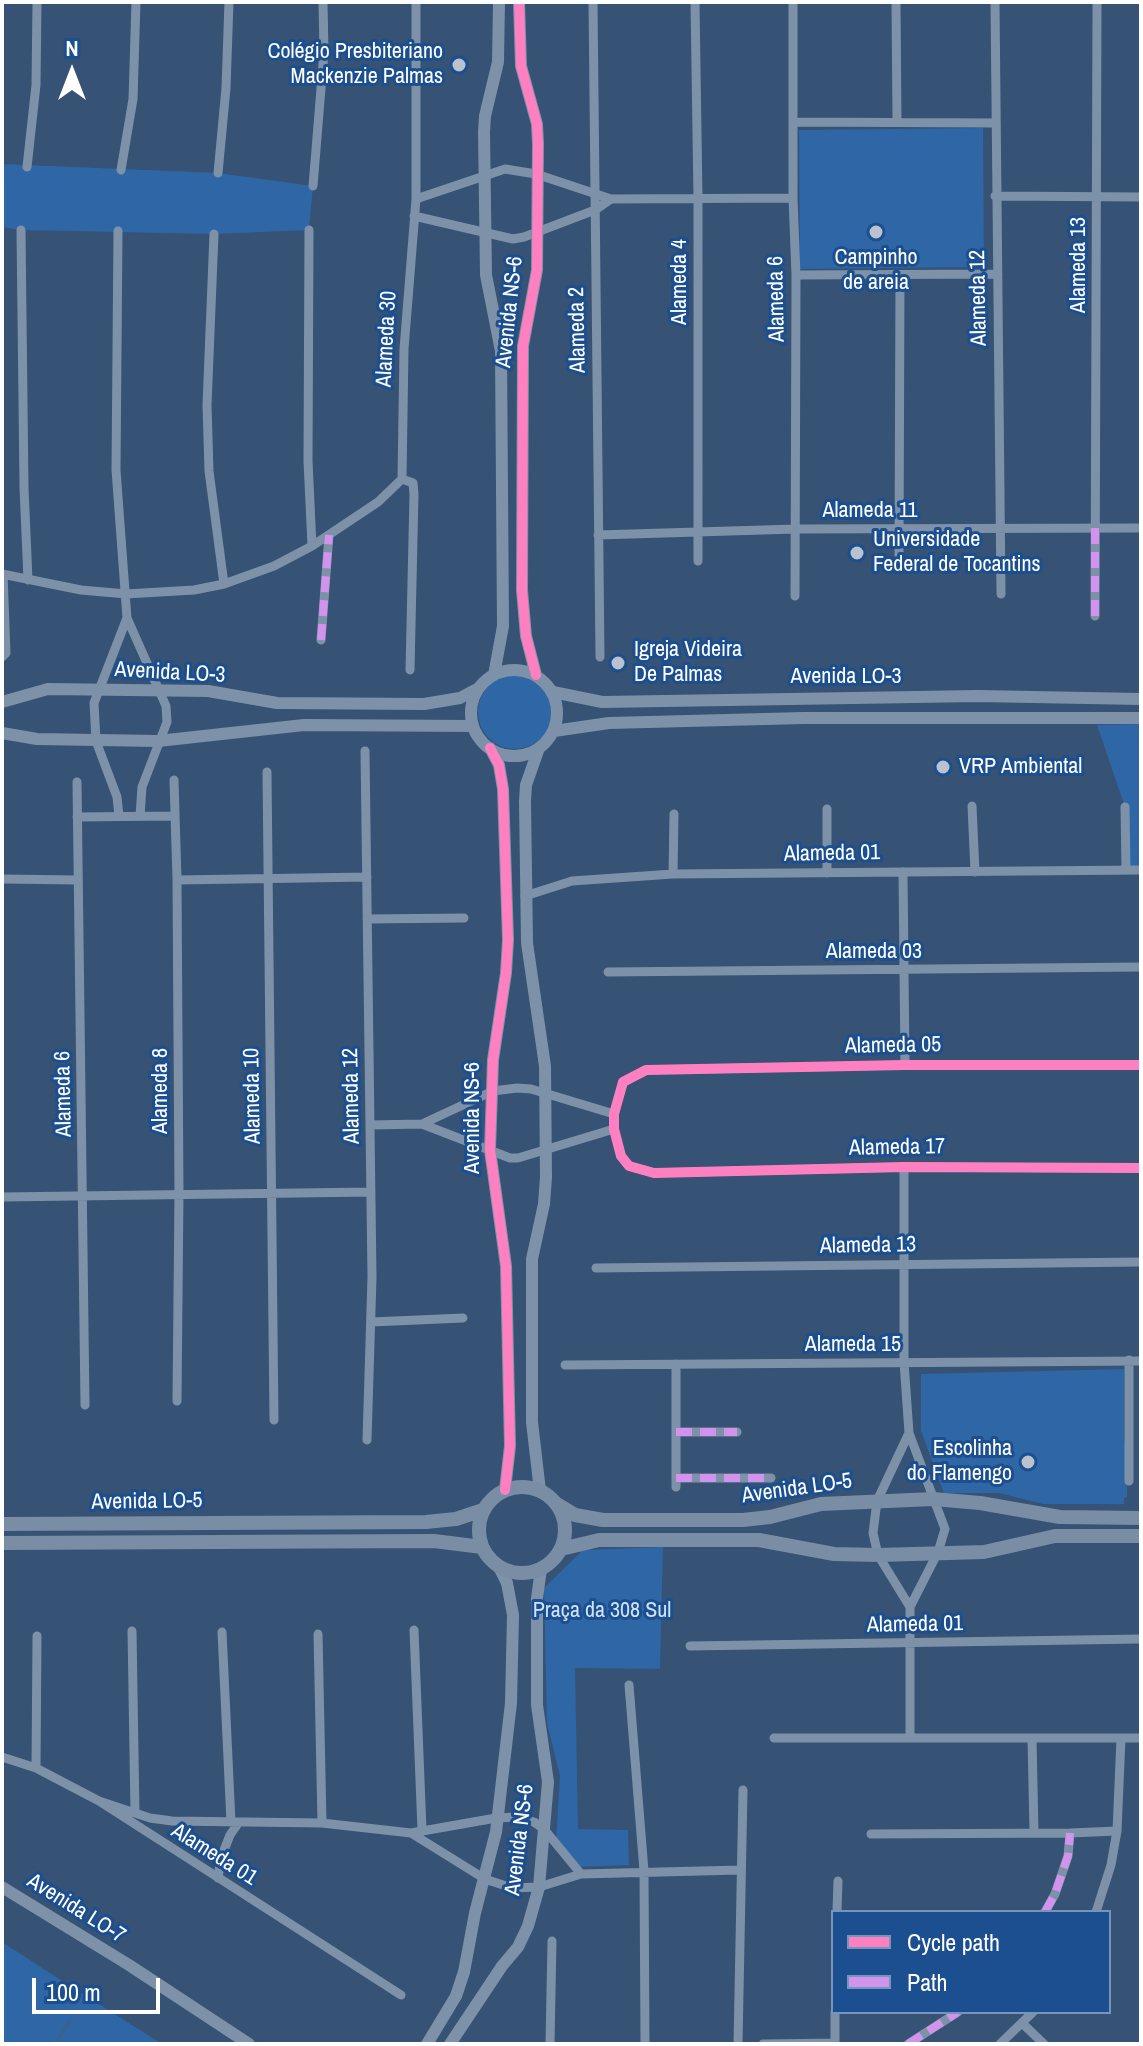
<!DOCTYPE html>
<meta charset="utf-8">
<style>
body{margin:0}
#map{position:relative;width:1143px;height:2046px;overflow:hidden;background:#365274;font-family:"Archivo Narrow",sans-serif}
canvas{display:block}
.frame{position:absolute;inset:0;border:4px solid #fff;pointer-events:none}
.legend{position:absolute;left:831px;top:1910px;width:280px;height:104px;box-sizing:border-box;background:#1b4f8f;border:2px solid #7695bc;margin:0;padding:10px 14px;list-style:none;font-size:24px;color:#fff}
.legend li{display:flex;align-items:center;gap:16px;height:40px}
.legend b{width:40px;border:2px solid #7695bc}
.north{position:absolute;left:32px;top:32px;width:80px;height:80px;-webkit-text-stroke:6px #1b4f8f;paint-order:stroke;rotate:0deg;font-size:22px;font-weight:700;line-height:32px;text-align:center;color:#fff}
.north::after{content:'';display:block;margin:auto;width:28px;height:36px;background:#fff;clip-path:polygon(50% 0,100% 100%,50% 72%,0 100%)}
.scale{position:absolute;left:32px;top:1978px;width:128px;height:36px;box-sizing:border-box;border:4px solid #fff;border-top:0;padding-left:10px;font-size:24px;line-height:28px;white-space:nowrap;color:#fff;-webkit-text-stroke:6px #1b4f8f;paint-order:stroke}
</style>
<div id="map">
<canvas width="1143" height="2046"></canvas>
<div class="frame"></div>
<ul class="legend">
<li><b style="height:10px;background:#ff80c0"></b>Cycle path</li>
<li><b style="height:10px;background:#d193ec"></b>Path</li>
</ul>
<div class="north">N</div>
<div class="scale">100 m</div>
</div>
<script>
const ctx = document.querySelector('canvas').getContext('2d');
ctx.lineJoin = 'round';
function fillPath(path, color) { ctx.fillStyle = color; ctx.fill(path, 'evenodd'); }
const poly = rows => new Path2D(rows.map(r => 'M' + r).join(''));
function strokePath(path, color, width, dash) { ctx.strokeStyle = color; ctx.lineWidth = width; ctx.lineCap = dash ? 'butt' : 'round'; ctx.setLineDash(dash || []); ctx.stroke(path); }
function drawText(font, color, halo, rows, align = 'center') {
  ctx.font = font + ' "Archivo Narrow",sans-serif'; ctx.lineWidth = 6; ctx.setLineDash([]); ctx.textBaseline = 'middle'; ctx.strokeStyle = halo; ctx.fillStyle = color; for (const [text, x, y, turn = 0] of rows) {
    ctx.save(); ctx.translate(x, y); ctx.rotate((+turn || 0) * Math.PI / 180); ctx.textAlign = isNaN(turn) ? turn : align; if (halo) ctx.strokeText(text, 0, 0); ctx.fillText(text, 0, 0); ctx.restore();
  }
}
const green = poly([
 [983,128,984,267,800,269,799,130],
 [2,164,218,173,313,186,309,230,214,234,21,230,2,227],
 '478 712a37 37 0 1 1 74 0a37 37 0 1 1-74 0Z',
 [1141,724,1141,870,1126,870,1125,807,1097,725],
 [1124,1369,1124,1442,1127,1442,1127,1497,1124,1498,1124,1504,1043,1504,999,1493,944,1493,921,1431,921,1374],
 [663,1547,660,1669,575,1668,578,1829,628,1830,629,1865,577,1867,556,1841,560,1776,547,1723,544,1588,583,1550],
 [2,1942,61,1980,162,2044,2,2044]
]);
const stream = poly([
 [55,2044,70,2021]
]);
const minor = poly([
 [593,2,600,657],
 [695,2,698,199,698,561],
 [793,2,793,198,796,275,795,596],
 [896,2,897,122],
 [995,2,1001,594],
 [793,122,995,123],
 [27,167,36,85,37,2],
 [121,170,133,99,136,2],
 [218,173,226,88,229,2],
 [313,186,324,52,323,2],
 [995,196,1141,197],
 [416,199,505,169,536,174,611,199,793,198],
 [414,216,513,239,524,237,595,210,611,199],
 [21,230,24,488,28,580],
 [309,230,308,461,312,546],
 [118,231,116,470,127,618,166,706,167,722,142,787,140,816],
 [214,234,207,405,209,471,224,584],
 [796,275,998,274],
 [402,479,404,349,416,199,416,2],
 [402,479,413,483,414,494,410,670],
 [598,535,796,529,1141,528],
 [899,555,900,275],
 [2,574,81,590,126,594,194,590,224,584,274,566,312,546,378,502,402,479],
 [1095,616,1097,2],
 [321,640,329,535],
 [2,657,6,653,3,574],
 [365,751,372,1277,367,1440],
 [267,772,274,1420],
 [174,780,177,880,179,1193,177,1401],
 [77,782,85,1405],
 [972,806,975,872],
 [1125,807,1126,870],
 [827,809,827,873],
 [119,816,117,797,96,741,94,703,127,618],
 [77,817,175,816],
 [903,872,905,1065],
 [673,874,674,814],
 [2,879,78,880],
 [177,880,367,877],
 [525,896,572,881,673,874,1141,870],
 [367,919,464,918],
 [608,972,1141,967],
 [1141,1065,905,1065,646,1070,623,1082,614,1114,614,1129,621,1156,629,1166,654,1173,904,1167,1141,1168],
 [422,1124,493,1091,517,1088,531,1089,614,1114],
 [370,1125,422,1124,510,1158,518,1158,614,1129],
 [904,1167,904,1362,909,1433,945,1529,938,1552,910,1607,910,1738],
 [2,1197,371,1192],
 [596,1268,1141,1262],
 [371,1322,463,1318],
 [1129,1360,1129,1481],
 [676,1364,676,1487],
 [565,1365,1141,1361],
 [676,1432,737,1432],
 [909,1433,877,1501,873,1533,878,1555,910,1607],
 [676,1478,771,1478],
 [414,1630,422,1830],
 [132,1631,135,1813],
 [222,1632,231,1822],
 [318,1634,322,1823],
 [690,1646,1141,1639],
 [629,1685,644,1871,645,2044],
 [774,1738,1141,1738],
 [1032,1738,1034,1833],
 [2,1757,36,1768,99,1801,401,1995],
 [36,1768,37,1636],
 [99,1801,150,1818,172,1821,322,1823,411,1833,496,1818,517,1817,534,1822,544,1829,581,1874],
 [411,1833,485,1879,512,1888,539,1887,581,1874,741,1870],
 [871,1834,1070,1833,1117,1831],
 [218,1878,221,1858,230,1835,239,1822],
 [837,1912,838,1881],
 [1045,1912,1055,1894,1068,1856,1070,1833],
 [1096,1912,1111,1865,1117,1831,1121,1738],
 [1023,2024,1044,2044],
 [550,2044,552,1941],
 [738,2044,743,1790],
 [763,2044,835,2043],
 [835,2044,835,2012],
 [908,2044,958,2012],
 [1000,2044,1033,2012]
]);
const tertiary = poly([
 [519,2,521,66,537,124,538,144,537,270,523,346,522,590,526,636,536,675],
 '471 713a43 43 0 1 1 86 0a43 43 0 1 1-86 0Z',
 [494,675,503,626,501,351,486,275,484,132,485,116,498,62,499,2],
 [553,692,602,702,978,696,1141,699],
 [2,702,48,689,208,691,277,703,424,704,460,698,479,688],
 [554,731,609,723,804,718,1141,718],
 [2,733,37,739,158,741,304,725,473,726],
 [490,748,499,765,503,789,508,940,506,973,493,1060,490,1150,506,1266,510,1446,505,1490],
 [539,748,526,785,525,801,527,943,545,1066,546,1177,544,1204,532,1259,532,1422,540,1491],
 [2,1887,129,1965,249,2044],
 [427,2044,456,1996,464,1972,475,1913,496,1832,511,1703,513,1615,507,1583,499,1567],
 [450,2044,502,1966,518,1947,528,1926,539,1887,548,1782,537,1705,537,1598,541,1569]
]);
const secondary = poly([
 '479 1530a43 43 0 1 1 86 0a43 43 0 1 1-86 0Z',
 [557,1504,575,1515,603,1520,743,1520,770,1517,821,1504,933,1499,980,1503,1060,1517,1141,1518],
 [2,1524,426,1522,456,1519,483,1510],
 [2,1543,434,1541,482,1547],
 [561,1549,599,1540,759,1540,834,1554,878,1555,984,1552,1055,1536,1141,1536]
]);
const quiet = poly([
 [1095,528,1095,616],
 [321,640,329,535],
 [676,1432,737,1432],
 [676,1478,771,1478],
 [1045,1912,1055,1894,1068,1856,1070,1833],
 [908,2044,958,2012]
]);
const cycleway = poly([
 [519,2,521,66,537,124,538,144,537,270,523,346,522,590,526,636,536,675],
 [490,748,499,765,503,789,508,940,506,973,493,1060,490,1150,506,1266,510,1446,505,1490],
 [1141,1065,905,1065,646,1070,623,1082,614,1114,614,1129,621,1156,629,1166,654,1173,904,1167,1141,1168]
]);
const markers = [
 [459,65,8,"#b9c2ce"],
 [876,232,8,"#b9c2ce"],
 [857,553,8,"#b9c2ce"],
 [618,663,8,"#b9c2ce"],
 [943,767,8,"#b9c2ce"],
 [1028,1462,8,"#b9c2ce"]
];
const poiNames = [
 ["Colégio Presbiteriano",443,52,"right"],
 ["Mackenzie Palmas",443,77,"right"],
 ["Campinho",876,258,"center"],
 ["de areia",876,283,"center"],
 ["Universidade",873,540],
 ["Federal de Tocantins",873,565],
 ["Igreja Videira",634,650],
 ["De Palmas",634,675],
 ["VRP Ambiental",959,767],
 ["Escolinha",1012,1449,"right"],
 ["do Flamengo",1012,1474,"right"]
];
const streetNames = [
 ["Alameda 13",1079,265,-90],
 ["Alameda 4",680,282,-90],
 ["Alameda 12",979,298,-91],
 ["Alameda 6",777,299,-91],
 ["Avenida NS-6",510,312,-84],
 ["Alameda 2",578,330,-91],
 ["Alameda 30",387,339,-87],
 ["Alameda 11",870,511],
 ["Avenida LO-3",170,673,3],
 ["Avenida LO-3",846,677],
 ["Alameda 01",832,854,-1],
 ["Alameda 03",874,952],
 ["Alameda 05",893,1046,-1],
 ["Alameda 8",161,1091,-90],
 ["Alameda 6",64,1094,-91],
 ["Alameda 10",253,1096,-91],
 ["Alameda 12",352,1096,-91],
 ["Avenida NS-6",473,1118,-90],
 ["Alameda 17",897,1148,-1],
 ["Alameda 13",868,1246,-1],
 ["Alameda 15",853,1345],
 ["Avenida LO-5",797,1489,-8],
 ["Avenida LO-5",147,1502,-1],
 ["Alameda 01",915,1625,-1],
 ["Avenida NS-6",520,1840,-83],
 ["Alameda 01",214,1855,32],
 ["Avenida LO-7",76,1909,32]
];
const parkNames = [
 ["Praça da 308 Sul",602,1611]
];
fillPath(green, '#2f66a5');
strokePath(stream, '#3b618d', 3);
strokePath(minor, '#7d92a8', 9);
strokePath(tertiary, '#7d92a8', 12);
strokePath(secondary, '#798da4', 14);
strokePath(quiet, '#d193ec', 8, [16, 8]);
strokePath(cycleway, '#ff80c0', 10);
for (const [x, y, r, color] of markers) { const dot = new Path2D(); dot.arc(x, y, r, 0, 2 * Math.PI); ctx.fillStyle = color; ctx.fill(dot); strokePath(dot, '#1b4f8f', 3); }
drawText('22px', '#fff', '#1b4f8f', poiNames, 'left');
drawText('22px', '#fff', '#1b4f8f', streetNames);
drawText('22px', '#cfe3fa', '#1b4f8f', parkNames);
</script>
